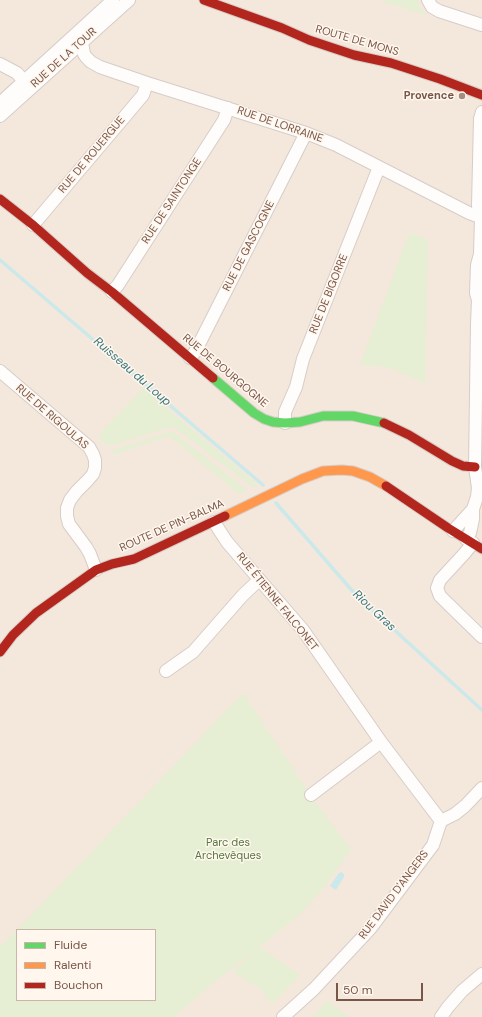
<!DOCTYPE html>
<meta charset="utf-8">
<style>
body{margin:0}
#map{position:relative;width:482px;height:1017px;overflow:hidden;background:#f8f2eb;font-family:"DM Sans",sans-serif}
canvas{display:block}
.legend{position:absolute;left:16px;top:929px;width:140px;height:72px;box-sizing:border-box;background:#fff6ed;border:1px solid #c9b6ab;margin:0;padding:5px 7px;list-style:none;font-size:12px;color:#785648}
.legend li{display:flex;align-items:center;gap:8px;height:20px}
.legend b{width:20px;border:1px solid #c9b6ab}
.scale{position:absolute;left:336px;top:983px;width:87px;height:18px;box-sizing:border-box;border:2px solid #785648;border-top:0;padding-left:5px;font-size:12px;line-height:14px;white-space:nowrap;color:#785648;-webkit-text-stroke:3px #fff6ed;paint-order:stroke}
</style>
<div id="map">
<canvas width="482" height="1017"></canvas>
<ul class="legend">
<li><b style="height:5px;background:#63d668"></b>Fluide</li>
<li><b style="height:5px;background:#ff974d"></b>Ralenti</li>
<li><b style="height:5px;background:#b3261e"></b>Bouchon</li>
</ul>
<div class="scale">50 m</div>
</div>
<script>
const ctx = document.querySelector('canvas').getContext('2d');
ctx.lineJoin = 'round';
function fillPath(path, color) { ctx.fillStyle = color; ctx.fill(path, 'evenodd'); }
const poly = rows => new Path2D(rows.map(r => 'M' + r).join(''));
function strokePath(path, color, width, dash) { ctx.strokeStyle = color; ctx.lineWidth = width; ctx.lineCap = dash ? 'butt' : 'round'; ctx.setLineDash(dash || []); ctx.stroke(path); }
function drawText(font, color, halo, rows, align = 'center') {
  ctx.font = font + ' "DM Sans",sans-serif'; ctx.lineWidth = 3; ctx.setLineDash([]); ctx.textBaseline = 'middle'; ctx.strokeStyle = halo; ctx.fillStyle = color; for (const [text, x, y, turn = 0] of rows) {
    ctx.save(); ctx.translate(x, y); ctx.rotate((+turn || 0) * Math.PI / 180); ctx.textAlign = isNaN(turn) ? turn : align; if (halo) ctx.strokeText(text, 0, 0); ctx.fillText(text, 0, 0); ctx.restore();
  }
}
const residential = poly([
 [0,0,482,0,482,1017,168,1017,293,920,17,930,0,949]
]);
const green = poly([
 [381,0,418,0,420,8,425,11,426,15,381,1],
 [409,233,428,239,425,384,394,369,381,366,360,365],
 [143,388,258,485,253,487,175,428,170,427,109,446,105,443,98,436],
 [169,432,173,432,247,490,239,494,169,436,114,455,112,450],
 [243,693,316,803,351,850,321,891,297,917,259,947,300,975,272,1004,261,989,233,972,257,950,215,981,174,1017,0,1017,0,947,17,930,17,1000,155,1000,155,930,17,930],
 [327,1001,350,1017,311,1017,320,1010]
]);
const water = poly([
 [341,872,344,874,344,877,336,890,330,886,339,873]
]);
const stream = poly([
 [0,260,263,485],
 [276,503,355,594,482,710]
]);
const street = poly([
 [428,0,432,7,439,11,482,25],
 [82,42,84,54,86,57,91,62,100,67,147,83,306,133,336,145,469,213,482,218],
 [0,64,17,73,24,81],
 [0,103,113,0],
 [0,116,129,0],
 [33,225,143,95,147,83],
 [112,292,118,285,224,120,228,108],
 [190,358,195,352,306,133],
 [0,371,89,447,93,454,95,460,95,468,93,474,88,480,77,491,70,500,67,508,67,516,69,524,86,547,90,554,96,570],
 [285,423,285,412,296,387,303,359,379,167],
 [214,522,227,542,303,630,381,742,441,821],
 [453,531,473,509],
 [466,539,470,533,473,519,473,509,477,497,478,488,475,467,477,324,478,300,476,293,477,265,480,254,481,218,478,206,480,119,482,112],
 [473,543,464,554,440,580,437,588,440,596,482,637],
 [166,671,193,652,243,595,259,580],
 [311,795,381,742],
 [283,1017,314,989,370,929,433,845,441,821,455,814,465,806,482,788],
 [441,1017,448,1007,462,991,482,974]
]);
const fast = poly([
 [213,378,254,413,264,419,273,422,285,423,300,422,323,416,353,416,384,423]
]);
const slow = poly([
 [225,516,302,479,323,471,342,470,353,471,370,477,386,486]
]);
const jam = poly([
 [204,0,282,28,309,40,354,55,391,63,440,79,482,95],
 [0,199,33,225,87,273,112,292,213,378],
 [384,423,409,435,452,461,463,466,475,467],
 [386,486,448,528,482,549],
 [0,652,13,635,36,613,96,570,112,564,134,559,225,516]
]);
const markers = [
 [462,96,4,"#a58d81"]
];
const streetNames = [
 ["ROUTE DE MONS",357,41,16],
 ["RUE DE LA TOUR",64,58,-42],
 ["RUE DE LORRAINE",280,125,19],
 ["RUE DE ROUERGUE",92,155,-50],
 ["RUE DE SAINTONGE",172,201,-57],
 ["RUE DE GASCOGNE",249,246,-63],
 ["RUE DE BIGORRE",329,294,-68],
 ["RUE DE BOURGOGNE",225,371,40],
 ["RUE DE RIGOULAS",52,417,41],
 ["ROUTE DE PIN-BALMA",172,526,-24],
 ["RUE ÉTIENNE FALCONET",277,602,51],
 ["RUE DAVID D'ANGERS",394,895,-53]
];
const poiNames = [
 ["Provence",454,96]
];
const parkNames = [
 ["Parc des",228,843],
 ["Archevêques",228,856]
];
const waterNames = [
 ["Ruisseau du Loup",132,372,41],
 ["Riou Gras",374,611,43]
];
fillPath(residential, '#f4e7db');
fillPath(green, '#e6efd4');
fillPath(water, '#cbe9ea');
strokePath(stream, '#cbe9ea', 3.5);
strokePath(street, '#d6cdc8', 14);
strokePath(fast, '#d7cdc7', 11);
strokePath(slow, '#d7cdc7', 11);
strokePath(jam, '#d7cdc7', 11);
strokePath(street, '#fefdfc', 12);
strokePath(fast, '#63d668', 9);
strokePath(slow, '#ff974d', 9);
strokePath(jam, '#b3261e', 9);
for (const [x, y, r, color] of markers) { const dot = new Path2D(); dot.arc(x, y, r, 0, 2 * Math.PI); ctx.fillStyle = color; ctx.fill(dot); strokePath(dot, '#fff6ed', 1.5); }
drawText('11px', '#785648', '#fff6ed', streetNames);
drawText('bold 11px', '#785648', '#fff6ed', poiNames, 'right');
drawText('11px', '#53793d', '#fff6ed', parkNames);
drawText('italic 12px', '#3b787e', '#fff6ed', waterNames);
</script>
